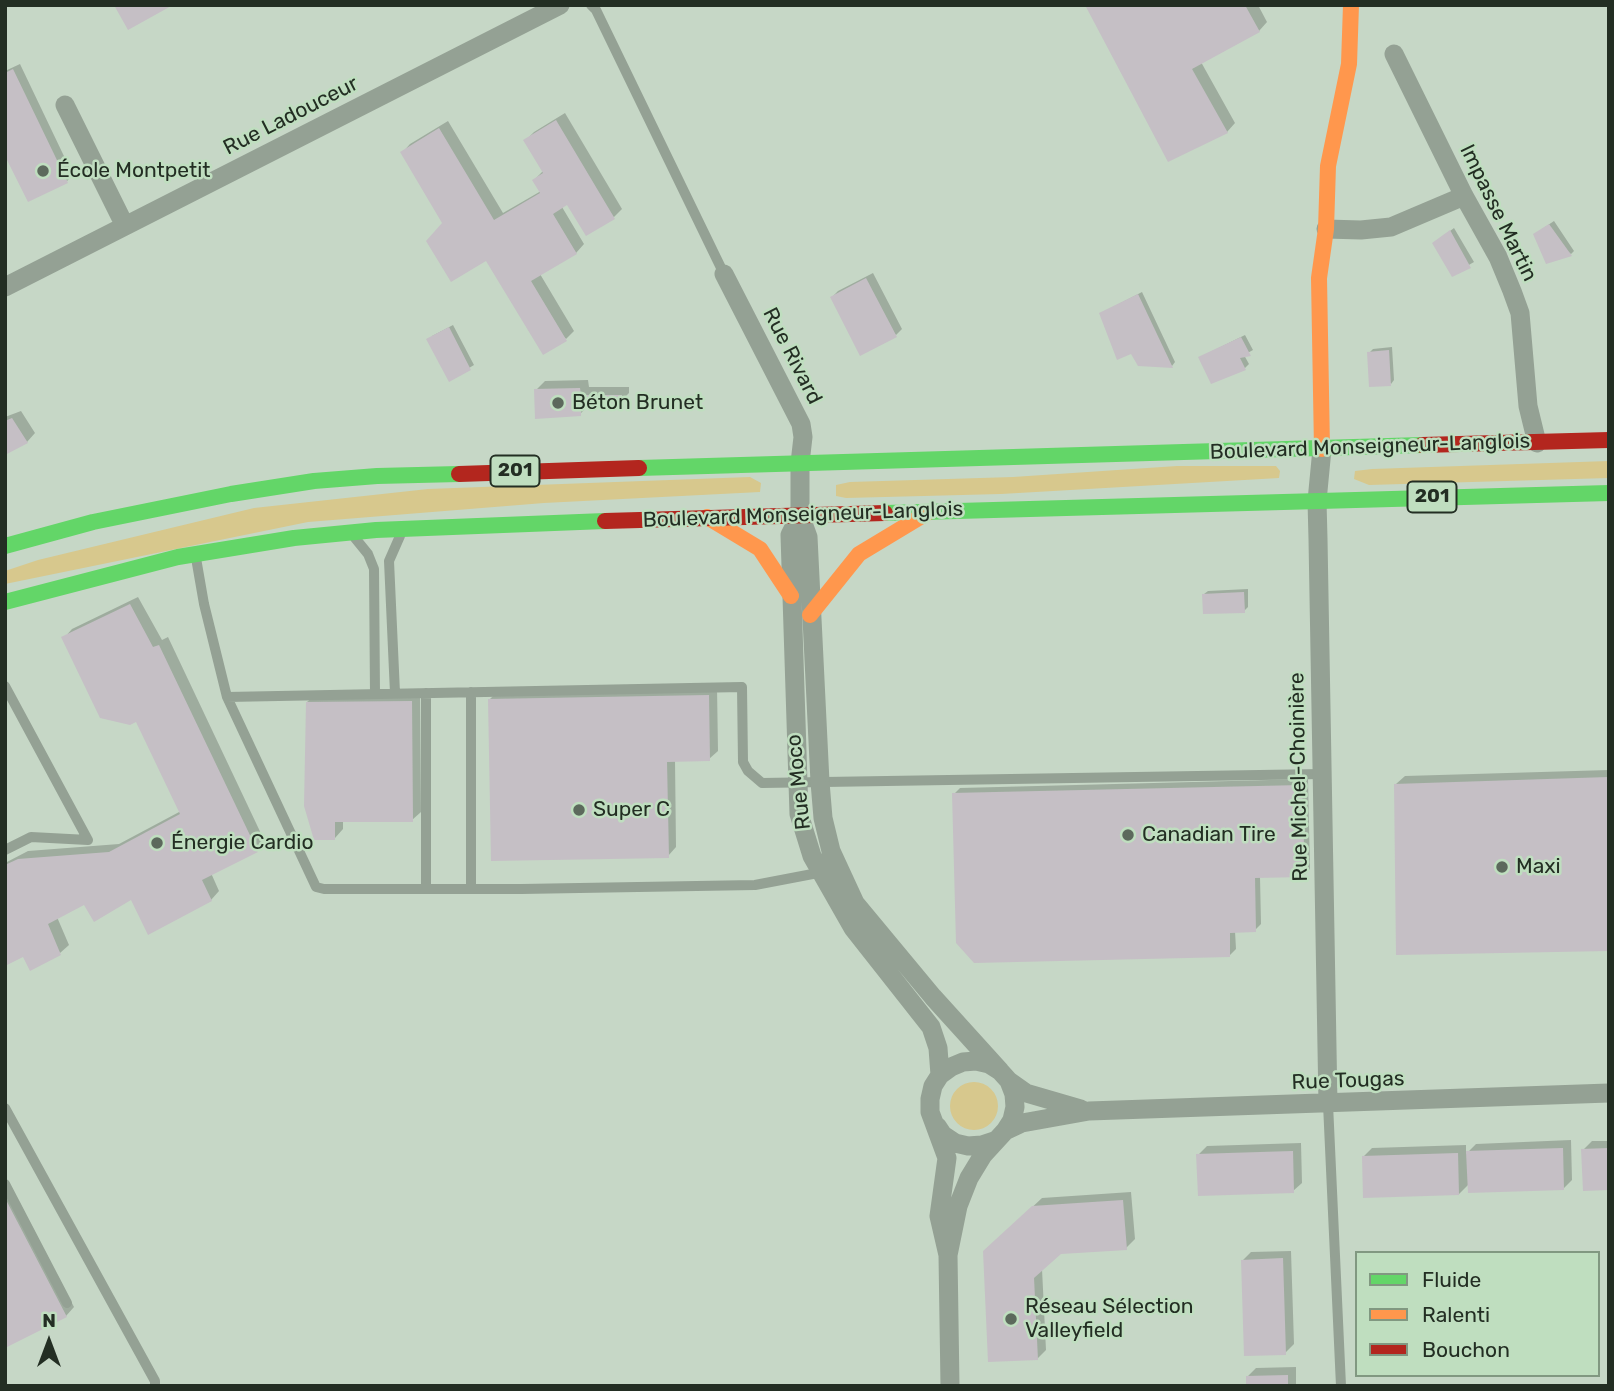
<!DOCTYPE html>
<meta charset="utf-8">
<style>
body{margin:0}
#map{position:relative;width:1614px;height:1391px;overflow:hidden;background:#c6d7c6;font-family:Rubik,sans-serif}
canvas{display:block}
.frame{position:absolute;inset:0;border:7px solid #232e23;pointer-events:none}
.legend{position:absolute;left:1355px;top:1251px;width:245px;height:126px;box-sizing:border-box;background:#bfdebf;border:2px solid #819881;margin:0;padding:9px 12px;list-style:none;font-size:21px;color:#232e23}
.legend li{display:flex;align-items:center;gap:14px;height:35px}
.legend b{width:35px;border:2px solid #819881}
.north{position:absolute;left:14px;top:1307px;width:70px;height:70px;-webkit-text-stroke:5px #bfdebf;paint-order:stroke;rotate:0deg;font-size:19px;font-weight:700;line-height:28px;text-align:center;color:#232e23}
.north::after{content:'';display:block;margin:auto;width:24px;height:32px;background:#232e23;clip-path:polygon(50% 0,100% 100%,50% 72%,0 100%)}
</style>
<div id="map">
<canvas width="1614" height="1391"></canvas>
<div class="frame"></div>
<ul class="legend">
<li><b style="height:9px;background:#63d668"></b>Fluide</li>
<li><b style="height:9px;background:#ff974d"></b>Ralenti</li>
<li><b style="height:9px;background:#b3261e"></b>Bouchon</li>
</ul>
<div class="north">N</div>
</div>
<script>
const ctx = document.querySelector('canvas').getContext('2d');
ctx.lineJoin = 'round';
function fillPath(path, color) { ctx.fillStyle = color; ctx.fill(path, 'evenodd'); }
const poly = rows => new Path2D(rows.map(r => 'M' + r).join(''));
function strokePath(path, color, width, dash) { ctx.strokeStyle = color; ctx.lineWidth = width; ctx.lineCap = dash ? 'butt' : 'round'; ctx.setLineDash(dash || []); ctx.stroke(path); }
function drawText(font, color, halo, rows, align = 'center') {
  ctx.font = font + ' Rubik,sans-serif'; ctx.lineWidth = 5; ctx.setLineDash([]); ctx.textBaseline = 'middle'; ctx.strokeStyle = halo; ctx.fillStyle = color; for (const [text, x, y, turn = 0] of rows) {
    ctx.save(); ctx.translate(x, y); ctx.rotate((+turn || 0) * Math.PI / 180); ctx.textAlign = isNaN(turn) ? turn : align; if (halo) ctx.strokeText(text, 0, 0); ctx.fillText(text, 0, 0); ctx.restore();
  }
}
const green = poly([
 [1609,461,1609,478,1369,485,1354,479,1355,471,1372,469],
 [1177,466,1276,466,1280,471,1279,478,1001,494,846,498,836,496,836,485,850,482,1013,477],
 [750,477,761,483,760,492,544,503,308,522,5,584,5,571,38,560,254,508,428,489],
 '950 1106a24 24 0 1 1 48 0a24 24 0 1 1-48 0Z'
]);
const shadow = poly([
 [1087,5,1258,5,1267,22,1259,31,1201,62,1235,123,1227,132],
 [20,64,73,175,67,181,5,152,5,71],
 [565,113,622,209,614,217,568,203,562,207,584,244,576,253,540,274,574,331,566,339,487,259,445,223,402,153,410,144,448,121,503,213,541,191,534,180,543,171,526,140,534,132],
 [1554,221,1574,251,1571,254,1539,231],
 [1454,228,1474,262,1453,274,1438,240],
 [873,273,902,329,896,335,832,297,838,291],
 [1142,292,1175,362,1172,366,1101,313],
 [453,325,474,365,449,380,432,336],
 [1245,335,1253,350,1244,355,1249,364,1245,368,1212,382,1200,357],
 [1392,347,1394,380,1391,384,1369,353,1373,349],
 [588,380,589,387,629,387,629,393,620,402,589,401,589,405,580,414,536,390,545,381],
 [21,411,35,433,27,442,5,453,5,417],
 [1248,589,1248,607,1244,611,1204,594,1208,591],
 [138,597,162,640,168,637,265,842,257,851,211,873,219,891,211,900,132,897,84,903,57,917,69,945,60,953,24,954,5,964,5,863,28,851,119,844,181,811,137,720,64,638,72,629],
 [717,687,718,751,709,759,675,760,676,847,668,856,489,700,498,691],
 [420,693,421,812,412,820,343,821,343,829,335,838,307,702,316,694],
 [1609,770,1609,949,1396,784,1405,776],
 [1308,779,1310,869,1304,876,1260,877,1261,924,1255,930,1235,931,1236,949,1230,955,954,794,960,788],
 [1571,1140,1572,1180,1563,1189,1469,1184,1459,1194,1363,1157,1372,1148,1466,1145,1466,1154,1476,1144],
 [1592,1141,1609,1141,1609,1189,1583,1150],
 [1301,1143,1302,1183,1293,1191,1198,1155,1207,1146],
 [10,1184,74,1307,66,1316,5,1346,5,1187],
 [1131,1192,1135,1239,1126,1248,1061,1253,1042,1269,1046,1350,1037,1359,994,1243,1042,1198],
 [1291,1251,1294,1344,1285,1353,1242,1261,1251,1252],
 [1296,1367,1296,1386,1248,1386,1247,1377,1256,1368]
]);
const building = poly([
 [114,5,173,5,128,30],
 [1085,5,1245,5,1260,32,1192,69,1228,133,1168,162],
 [13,69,68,183,28,202,5,156,5,73],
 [556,120,615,219,586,236,567,205,553,214,577,254,531,281,567,341,543,355,486,261,451,282,426,241,442,223,400,152,439,128,494,220,540,193,532,180,543,173,523,140],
 [1549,224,1572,256,1546,264,1533,234],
 [1450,230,1471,268,1452,277,1432,243],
 [866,278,897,337,860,356,830,297],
 [1138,294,1173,368,1138,366,1131,354,1117,360,1099,313],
 [449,327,471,370,449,382,426,339],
 [1241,337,1251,356,1240,358,1246,370,1211,384,1198,357],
 [1389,350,1391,386,1369,387,1367,352],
 [580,388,581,395,622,395,621,404,581,402,581,416,535,419,534,389],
 [12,418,28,443,5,455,5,421],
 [1244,592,1245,613,1203,614,1202,594],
 [130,604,153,647,159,645,258,852,202,880,212,901,148,935,131,900,94,922,84,905,48,924,61,955,30,971,23,957,5,966,5,865,18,859,109,852,180,814,136,722,130,725,100,718,61,637],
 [709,695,710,761,667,762,669,858,491,861,488,699],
 [412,701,413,822,335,822,335,840,314,840,304,806,306,702],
 [1609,777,1609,951,1396,955,1394,784],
 [1302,785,1305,877,1255,878,1256,932,1230,933,1230,957,974,963,956,943,952,793],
 [1563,1148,1564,1190,1468,1193,1466,1151],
 [1609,1148,1609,1190,1583,1191,1581,1149],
 [1293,1151,1294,1193,1198,1196,1196,1154],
 [1458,1153,1459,1195,1363,1198,1362,1156],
 [5,1198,67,1317,5,1348],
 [1123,1200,1127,1250,1061,1254,1034,1278,1038,1360,988,1362,983,1251,1032,1206],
 [1283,1258,1286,1355,1244,1356,1241,1260],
 [1288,1375,1288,1386,1246,1386,1246,1376]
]);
const lane = poly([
 [591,5,596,10,724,274],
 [355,538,368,554,374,569,375,694],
 [196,558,204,604,227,697,316,887,324,889,521,889,755,885,823,872],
 [5,686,88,840],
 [471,692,471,889],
 [395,693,389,561,400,536],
 [227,697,742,687,743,762,748,771,762,783,1322,774],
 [5,850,31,837,88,840],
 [426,889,426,693],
 [1328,1104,1341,1386],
 [5,1108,155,1381,155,1386],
 [5,1184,67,1303]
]);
const street = poly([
 [1394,54,1464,196,1498,257,1512,291,1520,313,1528,406,1537,443],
 [65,105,125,226],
 [1326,229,1361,230,1391,227,1464,196],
 [724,274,801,424,803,437,800,463,800,515,808,537,820,782,823,818,831,851,855,903,933,997,1000,1071],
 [5,287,560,5],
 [1322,449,1317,501,1318,539,1328,1104],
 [800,515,790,535,799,814,812,856,853,928,931,1027,938,1048,940,1075],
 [1009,1081,1026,1093,1081,1109],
 [937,1126,943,1135,955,1143,968,1146,982,1145,994,1141],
 [1005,1131,1022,1123,1089,1111,1609,1093],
 [948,1255,939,1216,947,1158,930,1112,930,1099,933,1086,940,1075,951,1067,963,1062,976,1061,989,1064,1000,1071,1009,1081,1014,1094,1015,1107,1012,1120,1005,1131,983,1155,969,1178,958,1206,948,1255,950,1386]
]);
const fast = poly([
 [639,468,1422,445],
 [885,513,1609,493],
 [5,546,93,522,231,494,314,481,377,476,459,474],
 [5,602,178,557,294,538,376,530,605,521]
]);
const slow = poly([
 [1322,449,1319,278,1326,229,1328,166,1349,64,1351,5],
 [707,517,760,549,791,596],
 [810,615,859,554,927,513]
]);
const jam = poly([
 [1422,445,1609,440],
 [459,474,639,468],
 [605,521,885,513]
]);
const markers = [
 [43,171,7,"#5c695c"],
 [558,403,7,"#5c695c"],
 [579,810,7,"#5c695c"],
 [1128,835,7,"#5c695c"],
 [157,843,7,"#5c695c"],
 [1502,867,7,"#5c695c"],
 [1011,1319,7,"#5c695c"]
];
const shields = [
 [515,471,49],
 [1432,497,49]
];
const shieldNames = [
 ["201",515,471],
 ["201",1432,497]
];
const streetNames = [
 ["Rue Ladouceur",291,116,-27],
 ["Impasse Martin",1498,213,64],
 ["Rue Rivard",792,356,63],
 ["Boulevard Monseigneur-Langlois",1370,447,-2],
 ["Boulevard Monseigneur-Langlois",803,515,-2],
 ["Rue Michel-Choinière",1299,777,-91],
 ["Rue Moco",799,782,-96],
 ["Rue Tougas",1348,1081,-2]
];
const poiNames = [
 ["École Montpetit",57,171],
 ["Béton Brunet",572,403],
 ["Super C",593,810],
 ["Canadian Tire",1142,835],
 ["Énergie Cardio",171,843],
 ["Maxi",1516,867],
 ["Réseau Sélection",1025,1307],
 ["Valleyfield",1025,1331]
];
fillPath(green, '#d7c88d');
fillPath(shadow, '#0003');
fillPath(building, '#c5bfc5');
strokePath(lane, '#94a194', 10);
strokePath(street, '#94a194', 19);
strokePath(fast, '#63d668', 16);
strokePath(slow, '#ff974d', 16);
strokePath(jam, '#b3261e', 16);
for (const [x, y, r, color] of markers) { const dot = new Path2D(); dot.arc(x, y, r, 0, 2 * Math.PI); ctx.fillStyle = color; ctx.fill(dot); strokePath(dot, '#bfdebf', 2.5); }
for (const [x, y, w] of shields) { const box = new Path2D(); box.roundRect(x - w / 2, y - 15.5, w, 31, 5); ctx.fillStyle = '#bfdebf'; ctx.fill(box); strokePath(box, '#232e23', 2); }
drawText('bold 19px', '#232e23', null, shieldNames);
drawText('21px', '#232e23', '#bfdebf', streetNames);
drawText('21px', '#232e23', '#bfdebf', poiNames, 'left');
</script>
